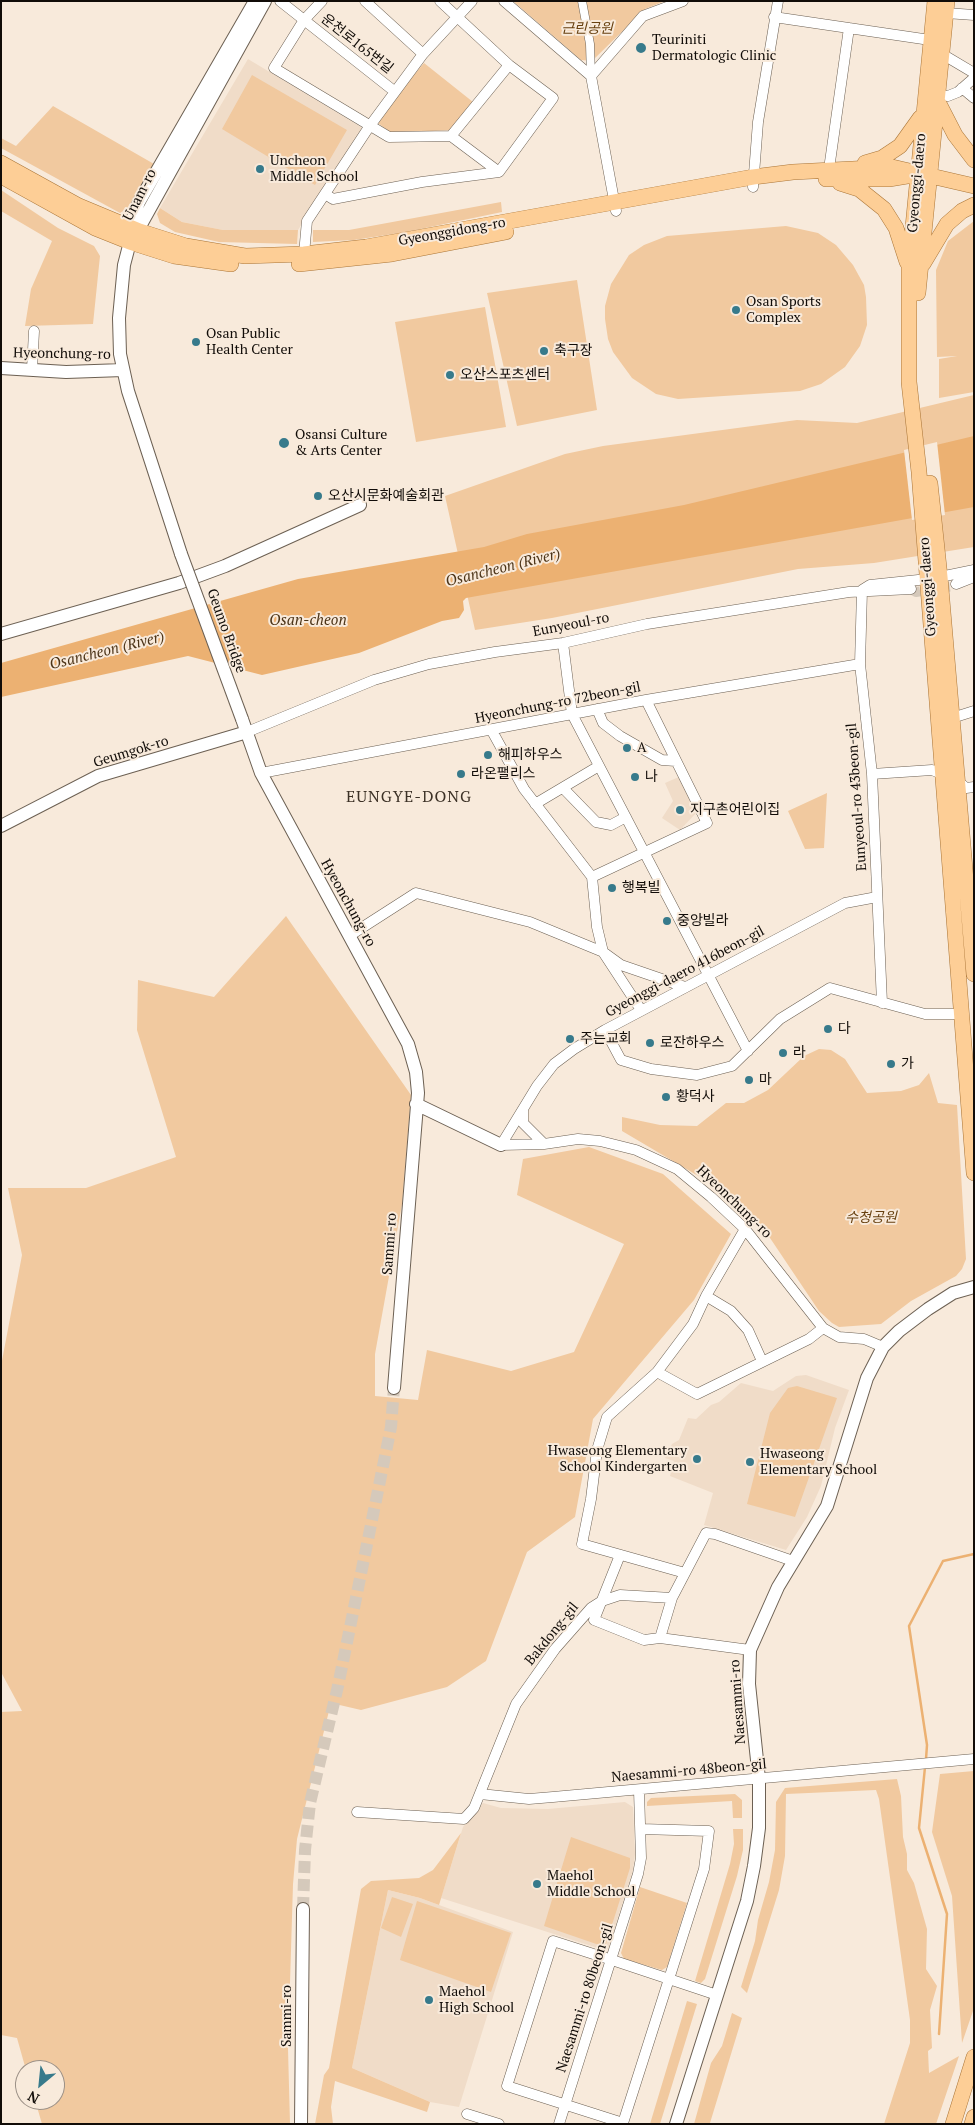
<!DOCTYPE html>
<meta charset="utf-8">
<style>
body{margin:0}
#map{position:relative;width:975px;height:2125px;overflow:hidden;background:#f8eadb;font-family:"PT Serif",serif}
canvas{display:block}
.frame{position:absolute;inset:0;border:2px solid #110c08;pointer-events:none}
.north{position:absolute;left:15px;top:2060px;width:50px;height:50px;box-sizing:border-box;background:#f8eadb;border:1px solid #9c9187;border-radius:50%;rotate:208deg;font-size:14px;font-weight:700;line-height:20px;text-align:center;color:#110c08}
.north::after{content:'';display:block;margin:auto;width:18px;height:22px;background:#377a8b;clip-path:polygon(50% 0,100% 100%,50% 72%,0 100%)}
</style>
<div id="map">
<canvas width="975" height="2125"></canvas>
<div class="frame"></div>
<div class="north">N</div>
</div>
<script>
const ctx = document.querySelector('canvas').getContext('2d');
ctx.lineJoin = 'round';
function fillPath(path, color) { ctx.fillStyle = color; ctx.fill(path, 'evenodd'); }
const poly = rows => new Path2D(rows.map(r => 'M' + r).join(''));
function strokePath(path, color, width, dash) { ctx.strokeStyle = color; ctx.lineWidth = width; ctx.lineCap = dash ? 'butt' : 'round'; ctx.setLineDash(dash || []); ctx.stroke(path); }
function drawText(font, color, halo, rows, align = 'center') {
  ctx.font = font + ' "PT Serif","Noto Sans KR",serif'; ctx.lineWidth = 4; ctx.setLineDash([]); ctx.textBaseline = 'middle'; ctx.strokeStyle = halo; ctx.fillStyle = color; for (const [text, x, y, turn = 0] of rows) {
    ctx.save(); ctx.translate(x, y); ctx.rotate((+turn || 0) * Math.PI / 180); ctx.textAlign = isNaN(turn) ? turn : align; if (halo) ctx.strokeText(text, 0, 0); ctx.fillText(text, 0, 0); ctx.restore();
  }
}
const built = poly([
 [248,59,361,127,362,130,298,230,223,230,182,222,160,208],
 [681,776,699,810,680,830,662,818,673,801,665,783],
 [806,1375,849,1390,835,1428,821,1486,807,1517,786,1550,704,1525,713,1493,670,1476,674,1461,665,1458,672,1444,679,1440,688,1418,696,1419,711,1405,719,1402,741,1383,773,1391,796,1376],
 [625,1802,633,1807,635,1854,633,1870,608,1949,604,1950,441,1898,463,1827,483,1803,501,1808,548,1809],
 [388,1890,420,1898,513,1932,459,2107,430,2102,352,2068]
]);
const green = poly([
 [513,1,665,1,645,9,592,61,581,60],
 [424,63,473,102,452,130,391,133,378,123,379,116],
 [252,75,347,130,315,185,222,129],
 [53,106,154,164,128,208,120,213,1,148,1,138,16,146],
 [1,190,58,228,94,246,100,256,93,324,25,326,31,289,52,241,1,211],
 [501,202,502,212,406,232,354,240,313,242,313,230,349,230],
 [160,208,182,222,223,230,298,230,297,244,219,242,175,232,160,223,157,214],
 [974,221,974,392,939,398,939,359,957,356,937,357,936,270,948,241],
 [786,226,818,233,836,245,853,265,864,285,866,297,867,325,860,346,845,367,821,384,800,391,678,399,656,394,632,378,613,352,608,339,605,319,605,306,611,284,629,255,644,245,667,236],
 [577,280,597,410,517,426,487,293],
 [485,307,506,427,416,442,395,322],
 [974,395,974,547,874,563,798,569,552,618,475,630,445,496,565,454,603,446,797,420,857,423],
 [827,793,824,848,805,849,788,811],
 [286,916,411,1095,402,1204,375,1354,375,1396,418,1400,427,1350,511,1371,574,1352,624,1244,517,1195,523,1159,589,1147,663,1174,731,1234,694,1300,593,1419,575,1517,527,1552,486,1661,447,1687,361,1710,331,1703,297,1839,293,1884,288,2049,290,2124,42,2124,35,2100,55,2100,55,2070,26,2070,17,2038,1,2035,1,1712,22,1711,1,1672,1,1366,22,1255,8,1188,86,1188,176,1157,137,1030,138,980,214,997],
 [819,1049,831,1050,845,1059,867,1093,901,1091,919,1085,929,1073,938,1103,957,1105,966,1259,962,1269,956,1276,911,1301,881,1324,839,1327,832,1323,819,1311,770,1238,722,1190,622,1131,622,1117,660,1125,697,1126,726,1103,744,1103,768,1090,804,1056],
 [797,1386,837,1398,795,1517,747,1504,770,1413,788,1388],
 [974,1771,974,2008,962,2043,952,1896,932,1832,940,1774],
 [897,1779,901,1796,903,1837,907,1854,907,1870,914,1883,927,1929,926,1969,937,1986,930,2010,932,2048,928,2051,929,2073,959,2056,936,2124,884,2124,910,2043,910,2020,879,1799,876,1790,786,1794,785,1856,779,1890,747,1993,741,1987,755,1941,758,1920,769,1882,775,1850,776,1802,785,1788],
 [735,1794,742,1800,742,1818,733,1818,732,1801,647,1806,647,1802,651,1798],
 [733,1829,743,1829,743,1850,737,1876,705,1979,701,1983,695,1981,730,1864,734,1844],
 [461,1833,439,1905,420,1898,388,1890,352,2068,430,2102,427,2112,335,2081,331,2107,333,2124,315,2124,324,2075,329,2068,361,1889,371,1881,419,1878,433,1870],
 [571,1837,630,1858,630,1868,605,1947,544,1926],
 [640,1887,687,1903,667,1967,662,1970,624,1959,621,1953],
 [392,1897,413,1904,401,1937,381,1928],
 [417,1901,511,1933,491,1992,400,1960],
 [687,2001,697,2004,660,2124,650,2124],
 [732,2013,742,2018,710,2123,712,2124,694,2124,711,2063,722,2046]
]);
const water = poly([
 [974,436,974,507,466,598,463,601,464,610,459,618,442,621,359,653,262,675,188,656,1,697,1,663,298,579,484,547,527,534,684,505]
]);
const pier = poly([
 [937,442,945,515,912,520,904,450]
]);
const stream = poly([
 [926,1759,927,1745,909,1626,943,1561,974,1554],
 [925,1767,919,1828,947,1914,939,2034]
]);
const minorTunnel = poly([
 [911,589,916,592,953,586,956,584]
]);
const tertiaryTunnel = poly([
 [303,1909,305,1850,310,1803,338,1686,391,1427,394,1388]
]);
const pedestrian = poly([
 [582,1,590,44,591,76]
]);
const minor = poly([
 [280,1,394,91],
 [322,1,304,20,274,68,389,137,451,136,509,65,440,1],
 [365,1,423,54],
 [504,1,591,76],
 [946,13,974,15],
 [774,17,930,40],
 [942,54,974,73],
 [591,76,616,211],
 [591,76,643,16,683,1],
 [962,88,974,98],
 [937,95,948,96,958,92,974,78],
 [451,136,499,172],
 [829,169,849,28],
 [753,187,758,122,778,1],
 [325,194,333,199,422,182,499,172,553,98,509,65],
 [304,254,307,221,369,127,423,54,472,1],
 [32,370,34,331],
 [940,577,974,570],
 [956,584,974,577],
 [563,643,572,714,748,1051],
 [597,709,603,723,620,736,662,760,676,761],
 [952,718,974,711],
 [492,731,524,789,592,877,597,927,603,952,621,965,685,987],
 [247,732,374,680,429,664,495,652,563,643,647,624,849,592,911,589],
 [261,773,646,700,860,664],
 [872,774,932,770,957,780,966,788,974,787],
 [563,788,596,822,611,825,626,817],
 [535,804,599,766],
 [592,877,707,823,646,700],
 [877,897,845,903,605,1030,621,1060,651,1069,697,1075,732,1066,780,1019,830,988,925,1014,961,1014],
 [349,936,416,893,530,922,603,952,641,1010],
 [882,1003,872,774,860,664,862,590,870,585,928,579],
 [523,1109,523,1123,544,1144],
 [501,1145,544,1144,578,1139,600,1141,636,1150,677,1169,711,1197,745,1229,823,1328,839,1337,864,1339,883,1347],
 [501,1145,537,1086,554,1064,574,1049,605,1030],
 [706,1296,731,1311,748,1330,762,1361],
 [657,1372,697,1394,809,1339,823,1328],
 [620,1555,594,1620,644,1640,660,1638],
 [685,1573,582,1544,591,1499,597,1450,607,1417,657,1372,693,1324,706,1296,745,1229],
 [672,1598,660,1638,750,1650],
 [480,1794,529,1799,553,1797,974,1759],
 [357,1812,464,1819,474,1808,516,1704,555,1649,591,1608,602,1601,620,1595,672,1598,706,1533,715,1534,793,1561],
 [641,1829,709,1831,704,1869,669,1979,623,2123,507,2086,553,1941,612,1960,717,1995],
 [467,2114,499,2124],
 [559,2124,638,1874,641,1858,639,1790]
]);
const tertiary = poly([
 [134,237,265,1],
 [1,368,66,372,123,370],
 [181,554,128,391,120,354,119,318,124,265,130,242,129,228,139,202,255,1],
 [1,634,179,583,225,566,360,505],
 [242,719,261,773,408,1044,416,1072,418,1093,394,1388],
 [1,826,98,776,247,732],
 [416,1104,501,1145],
 [301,2124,303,1909],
 [676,2124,747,1901,754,1866,759,1828,759,1779,749,1684,750,1650,778,1587,827,1506,867,1378,883,1347,899,1331,928,1309,953,1293,974,1287]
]);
const primary = poly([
 [935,1,909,268,909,382,919,472,974,1173],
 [937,100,955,135,974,160],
 [1,163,79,206,139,231,186,246,245,256,304,254,366,247,753,177,793,172,892,167,974,186],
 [865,163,882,158,900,146,920,118],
 [1,176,95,228,130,242,174,256,231,264],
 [826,179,889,179,913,175],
 [840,183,859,189,884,209,896,228,907,262],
 [299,264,392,254,506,232],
 [923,264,947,224,962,211,974,205],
 [918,293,947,1],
 [930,483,940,577,974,974],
 [953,2124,974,2057],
 [972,2124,974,2117]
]);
const tertiaryBridge = poly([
 [181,554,242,719]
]);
const markers = [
 [641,48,6,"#377a8b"],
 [260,169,5,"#377a8b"],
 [736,310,5,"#377a8b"],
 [196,342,5,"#377a8b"],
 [544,351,5,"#377a8b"],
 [450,375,5,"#377a8b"],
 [284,443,6,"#377a8b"],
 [318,496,5,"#377a8b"],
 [627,748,5,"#377a8b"],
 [488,755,5,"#377a8b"],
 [461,774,5,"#377a8b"],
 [635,777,5,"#377a8b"],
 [680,810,5,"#377a8b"],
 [612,888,5,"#377a8b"],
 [667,921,5,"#377a8b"],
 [828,1029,5,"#377a8b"],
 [570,1039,5,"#377a8b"],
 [650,1043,5,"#377a8b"],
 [783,1053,5,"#377a8b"],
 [891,1064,5,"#377a8b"],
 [749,1080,5,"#377a8b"],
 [666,1097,5,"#377a8b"],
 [697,1459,5,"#377a8b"],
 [750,1462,5,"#377a8b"],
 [537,1884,5,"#377a8b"],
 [429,2000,5,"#377a8b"]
];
const parkNames = [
 ["근린공원",587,29],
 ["수청공원",871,1218]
];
const poiNames = [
 ["Teuriniti",652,40],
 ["Dermatologic Clinic",652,56],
 ["Uncheon",270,161],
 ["Middle School",270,177],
 ["Osan Sports",746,302],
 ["Complex",746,318],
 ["Osan Public",206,334],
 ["Health Center",206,350],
 ["축구장",554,351],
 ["오산스포츠센터",460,375],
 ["Osansi Culture",295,435],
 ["& Arts Center",295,451],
 ["오산시문화예술회관",328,496],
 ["A",637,748],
 ["해피하우스",498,755],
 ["라온팰리스",471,774],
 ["나",645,777],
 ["지구촌어린이집",690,810],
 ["행복빌",622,888],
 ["중앙빌라",677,921],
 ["다",838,1029],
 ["주는교회",580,1039],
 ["로잔하우스",660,1043],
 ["라",793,1053],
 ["가",901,1064],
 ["마",759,1080],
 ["황덕사",676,1097],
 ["Hwaseong Elementary",687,1451,"right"],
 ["School Kindergarten",687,1467,"right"],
 ["Hwaseong",760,1454],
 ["Elementary School",760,1470],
 ["Maehol",547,1876],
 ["Middle School",547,1892],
 ["Maehol",439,1992],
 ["High School",439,2008]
];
const streetNames = [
 ["운천로165번길",357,44,38],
 ["Gyeonggi-daero",917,183,-85],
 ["Unam-ro",140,195,-63],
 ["Gyeonggidong-ro",452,232,-10],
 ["Hyeonchung-ro",62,354,1],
 ["Gyeonggi-daero",928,587,-94],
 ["Eunyeoul-ro",571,625,-11],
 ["Geumo Bridge",226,631,70],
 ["Hyeonchung-ro 72beon-gil",558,703,-11],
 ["Geumgok-ro",131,752,-17],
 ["Eunyeoul-ro 43beon-gil",857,797,-94],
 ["Hyeonchung-ro",348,903,61],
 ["Gyeonggi-daero 416beon-gil",685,972,-28],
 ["Hyeonchung-ro",734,1202,44],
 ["Sammi-ro",390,1244,-86],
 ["Bakdong-gil",552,1634,-51],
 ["Naesammi-ro",738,1702,-94],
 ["Naesammi-ro 48beon-gil",689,1771,-5],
 ["Naesammi-ro 80beon-gil",585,1998,-72],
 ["Sammi-ro",287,2016,-90]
];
const waterNames = [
 ["Osancheon (River)",503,568,-14],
 ["Osan-cheon",308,621],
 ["Osancheon (River)",107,651,-14]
];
const quarterNames = [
 ["EUNGYE-DONG",409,797]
];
fillPath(built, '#f0dcc8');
fillPath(green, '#f1c99f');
fillPath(water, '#ecb172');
fillPath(pier, '#f8eadb');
strokePath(stream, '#ecb172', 2.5);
strokePath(minorTunnel, '#d5c9bb', 10, [10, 5]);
strokePath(tertiaryTunnel, '#d5c9bb', 12, [12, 6]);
strokePath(pedestrian, '#6c6053', 9);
strokePath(minor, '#6c6053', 11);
strokePath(tertiary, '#6c6053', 14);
strokePath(primary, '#aa7537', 16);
strokePath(pedestrian, '#fff', 8);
strokePath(minor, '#fff', 10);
strokePath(tertiary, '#fff', 12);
strokePath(primary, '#fdce96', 15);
strokePath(tertiaryBridge, '#6c6053', 14, []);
strokePath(tertiaryBridge, '#fff', 12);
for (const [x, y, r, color] of markers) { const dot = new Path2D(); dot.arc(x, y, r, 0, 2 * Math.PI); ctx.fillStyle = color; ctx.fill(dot); strokePath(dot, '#f8eadb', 2); }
drawText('italic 14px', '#684110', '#f8eadb', parkNames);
drawText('14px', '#110c08', '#f8eadb', poiNames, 'left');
drawText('14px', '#110c08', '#f8eadb', streetNames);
drawText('italic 15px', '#4c3418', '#f8eadb', waterNames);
ctx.letterSpacing = '1px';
drawText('16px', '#3c3126', '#f8eadb', quarterNames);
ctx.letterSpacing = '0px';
</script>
